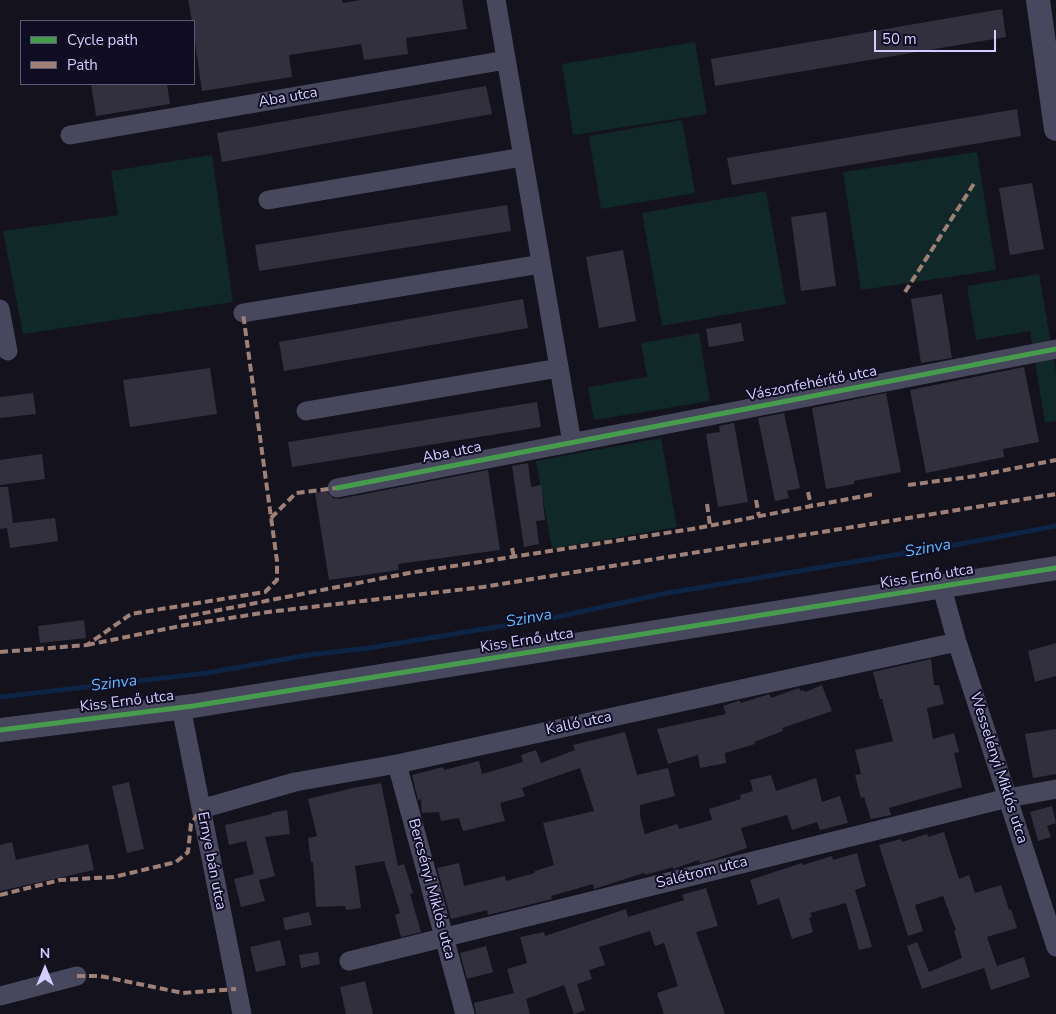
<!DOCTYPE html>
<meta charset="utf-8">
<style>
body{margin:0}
#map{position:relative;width:1056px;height:1014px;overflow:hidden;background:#14121d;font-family:"Nunito Sans",sans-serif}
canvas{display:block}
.legend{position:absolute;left:20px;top:20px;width:175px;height:65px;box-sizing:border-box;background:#100d22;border:1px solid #5e5a7a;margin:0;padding:6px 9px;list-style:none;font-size:15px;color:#d2ceff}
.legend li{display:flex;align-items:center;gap:10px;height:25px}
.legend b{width:25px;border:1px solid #5e5a7a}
.north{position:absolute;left:20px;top:944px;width:50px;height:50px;-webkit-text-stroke:4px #100d22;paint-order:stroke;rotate:0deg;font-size:14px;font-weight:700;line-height:20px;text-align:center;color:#d2ceff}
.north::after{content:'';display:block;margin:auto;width:18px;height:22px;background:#d2ceff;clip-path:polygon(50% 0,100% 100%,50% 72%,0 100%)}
.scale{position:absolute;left:874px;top:30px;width:122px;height:22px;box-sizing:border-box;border:2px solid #d2ceff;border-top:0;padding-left:6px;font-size:15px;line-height:18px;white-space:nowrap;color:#d2ceff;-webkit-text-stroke:4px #100d22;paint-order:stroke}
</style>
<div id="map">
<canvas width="1056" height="1014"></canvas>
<ul class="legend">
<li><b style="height:6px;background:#469c4c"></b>Cycle path</li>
<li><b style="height:6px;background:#9e8076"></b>Path</li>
</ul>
<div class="north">N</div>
<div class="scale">50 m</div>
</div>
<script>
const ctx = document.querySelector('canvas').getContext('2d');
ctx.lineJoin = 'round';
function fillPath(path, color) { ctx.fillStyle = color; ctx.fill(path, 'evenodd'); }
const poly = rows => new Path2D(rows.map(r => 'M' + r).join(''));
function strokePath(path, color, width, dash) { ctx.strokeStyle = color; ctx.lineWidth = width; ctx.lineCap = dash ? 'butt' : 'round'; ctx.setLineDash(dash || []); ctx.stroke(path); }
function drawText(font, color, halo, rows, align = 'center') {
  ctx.font = font + ' "Nunito Sans",sans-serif'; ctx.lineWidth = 4; ctx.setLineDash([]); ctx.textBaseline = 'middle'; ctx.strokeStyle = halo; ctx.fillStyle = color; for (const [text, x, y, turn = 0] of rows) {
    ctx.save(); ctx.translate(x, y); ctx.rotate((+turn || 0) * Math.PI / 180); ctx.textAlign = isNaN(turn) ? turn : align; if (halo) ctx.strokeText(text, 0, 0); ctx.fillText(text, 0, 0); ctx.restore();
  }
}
const green = poly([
 [695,42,707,114,573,135,562,64],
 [682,120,695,193,601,209,589,136],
 [977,152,996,270,861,290,843,172],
 [212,155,233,302,23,334,3,231,118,215,111,171],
 [766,191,786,304,662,326,642,213],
 [1039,274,1056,373,1056,421,1045,423,1030,331,976,340,967,286],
 [699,333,710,401,594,420,588,387,647,377,641,343],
 [661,438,677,527,552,549,536,461]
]);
const stream = poly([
 [0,697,207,673,308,655,369,648,557,617,662,594,960,544,1056,526]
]);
const building = poly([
 [188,0,342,0,343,3,361,0,462,0,467,29,406,38,408,54,364,60,361,44,289,55,292,77,202,91,194,35,194,21,192,21],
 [1002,9,1006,37,715,86,711,59],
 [91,84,167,84,170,104,96,116],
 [486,86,492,114,222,162,217,133],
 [1017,109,1021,136,732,185,727,158],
 [1032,183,1044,249,1010,255,999,188],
 [507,205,511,231,259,271,255,245],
 [826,212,836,286,801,291,791,217],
 [623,250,636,321,599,328,586,257],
 [942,294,952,358,921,363,911,299],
 [523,299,528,328,284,371,279,342],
 [741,323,744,341,709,347,706,329],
 [1024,367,1039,442,1003,449,1004,457,926,473,910,390],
 [210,368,217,414,130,427,123,380],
 [33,393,36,414,0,418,0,397],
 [886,393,901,472,854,481,854,484,826,489,812,408],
 [537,402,541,427,292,467,288,442],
 [784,413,800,488,787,491,789,498,775,501,758,418],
 [734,423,748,502,718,507,706,434,720,432,719,426],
 [42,454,45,479,0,485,0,460],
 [528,463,531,487,541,485,545,520,536,521,539,544,524,547,512,466],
 [488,470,500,550,398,564,399,570,329,580,315,493,326,491,333,498,339,499],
 [0,487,8,487,13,523,55,518,58,541,10,548,7,528,0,529],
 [84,620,86,638,40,643,38,626],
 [1056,643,1056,676,1035,682,1028,651],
 [931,659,934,685,939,685,944,704,927,708,933,739,954,733,959,752,954,753,962,787,889,808,891,815,871,819,864,797,861,798,855,775,861,774,855,750,893,741,882,699,880,699,873,672],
 [822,685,832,711,782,728,783,731,754,742,755,744,725,753,726,763,700,768,698,755,668,764,657,729,726,714,723,706,738,701,740,701,741,703,769,694,771,698,799,688,801,691,804,690,805,692],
 [1056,729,1056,774,1033,778,1025,734],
 [625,732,637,775,668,768,675,796,640,805,640,816,645,834,677,824,679,829,712,820,709,809,741,799,740,795,753,791,750,780,771,775,776,791,816,778,822,802,840,796,848,823,820,830,817,822,792,830,787,815,741,828,747,848,711,860,700,863,699,860,673,869,673,867,645,875,644,873,594,889,593,884,551,896,552,899,488,915,487,910,451,919,437,868,459,863,464,886,505,876,506,881,535,873,535,871,554,865,543,823,594,811,580,768,522,788,525,796,500,803,505,821,463,831,459,818,441,821,439,812,422,813,421,799,418,800,412,775,443,767,444,770,479,761,482,774,523,762,521,755,536,750,541,763,575,750,573,745],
 [129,782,144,849,127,853,112,786],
 [381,783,398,866,404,864,413,893,410,894,421,932,401,937,395,915,400,913,384,861,355,866,361,908,346,910,345,906,316,907,313,862,311,862,308,838,317,836,308,799,353,788],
 [1052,806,1056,823,1047,826,1051,837,1038,841,1030,812],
 [287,810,290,834,265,837,275,876,259,880,265,901,241,907,234,879,254,874,246,841,229,845,225,825,272,814,271,813],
 [944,832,959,879,969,875,975,893,1001,885,1009,910,1011,909,1017,928,987,937,997,966,1024,957,1030,977,991,990,984,968,922,989,907,946,917,942,929,972,962,958,954,931,956,930,943,896,915,905,923,931,908,936,879,845,901,839,902,842,927,834,928,837],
 [12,842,16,860,88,844,94,870,0,891,0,845],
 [857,853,866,886,855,890,872,947,859,950,846,903,810,913,812,917,809,918,813,932,792,939,779,898,758,905,750,880,802,863,803,865,832,856,833,860],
 [706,888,718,926,696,932,725,1014,664,1014,657,993,678,986,664,943,655,946,650,931,599,947,605,965,589,970,592,979,577,984,585,1010,574,1014,564,985,526,999,530,1014,476,1014,474,1003,514,993,507,969,527,963,520,937,544,932,545,936,626,909,628,917,684,900,682,895],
 [309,912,312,925,285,930,283,918],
 [280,940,286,965,256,972,250,947],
 [486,946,493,972,467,979,460,953],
 [318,952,320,964,301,968,299,955],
 [365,981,373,1014,346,1014,340,987]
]);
const minor = poly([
 [496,0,572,443],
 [70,135,506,60],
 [268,200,523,157],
 [0,309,8,351],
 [243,313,541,264],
 [306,411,559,368],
 [337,488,1056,349],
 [942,588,957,642,1056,947],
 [181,707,242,1014],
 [397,764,465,1014],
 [201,809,295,782,397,764,957,642],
 [349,961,1008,798,1056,789],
 [0,996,77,976]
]);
const tertiary = poly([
 [1038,0,1056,129],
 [0,730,193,706,1056,568]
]);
const quiet = poly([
 [905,292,975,182],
 [908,485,976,476,1056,460],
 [808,492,811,506],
 [756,500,759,516],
 [707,504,710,525],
 [271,518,296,493,337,488],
 [512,548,514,557],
 [179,618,409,573,698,528,874,494],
 [87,645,180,626,268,612,483,587,1056,494],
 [0,652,87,645,131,614,265,592,277,580,277,561,243,313],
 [0,895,60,880,114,877,176,862,188,852,191,824,201,809],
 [77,976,100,976,183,993,236,989]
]);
const cycleway = poly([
 [337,488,1056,349],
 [0,730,193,706,1056,568]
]);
const streetNames = [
 ["Aba utca",288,98,-10],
 ["Vászonfehérítő utca",812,384,-11],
 ["Aba utca",452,453,-11],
 ["Kiss Ernő utca",927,577,-9],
 ["Kiss Ernő utca",527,641,-9],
 ["Kiss Ernő utca",127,702,-7],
 ["Kalló utca",579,724,-12],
 ["Wesselényi Miklós utca",998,768,72],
 ["Ernye bán utca",211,861,79],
 ["Salétrom utca",702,873,-14],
 ["Bercsényi Miklós utca",431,889,75]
];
const waterNames = [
 ["Szinva",928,549,-10],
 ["Szinva",529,619,-10],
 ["Szinva",114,684,-7]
];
fillPath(green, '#112828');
strokePath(stream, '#0d2444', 5);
fillPath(building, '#32303f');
strokePath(minor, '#47475e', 19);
strokePath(tertiary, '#47475e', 24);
strokePath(quiet, '#9e8076', 4, [8, 4]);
strokePath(cycleway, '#469c4c', 5);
drawText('15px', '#d2ceff', '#100d22', streetNames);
drawText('italic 16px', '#5cbcff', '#100d22', waterNames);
</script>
